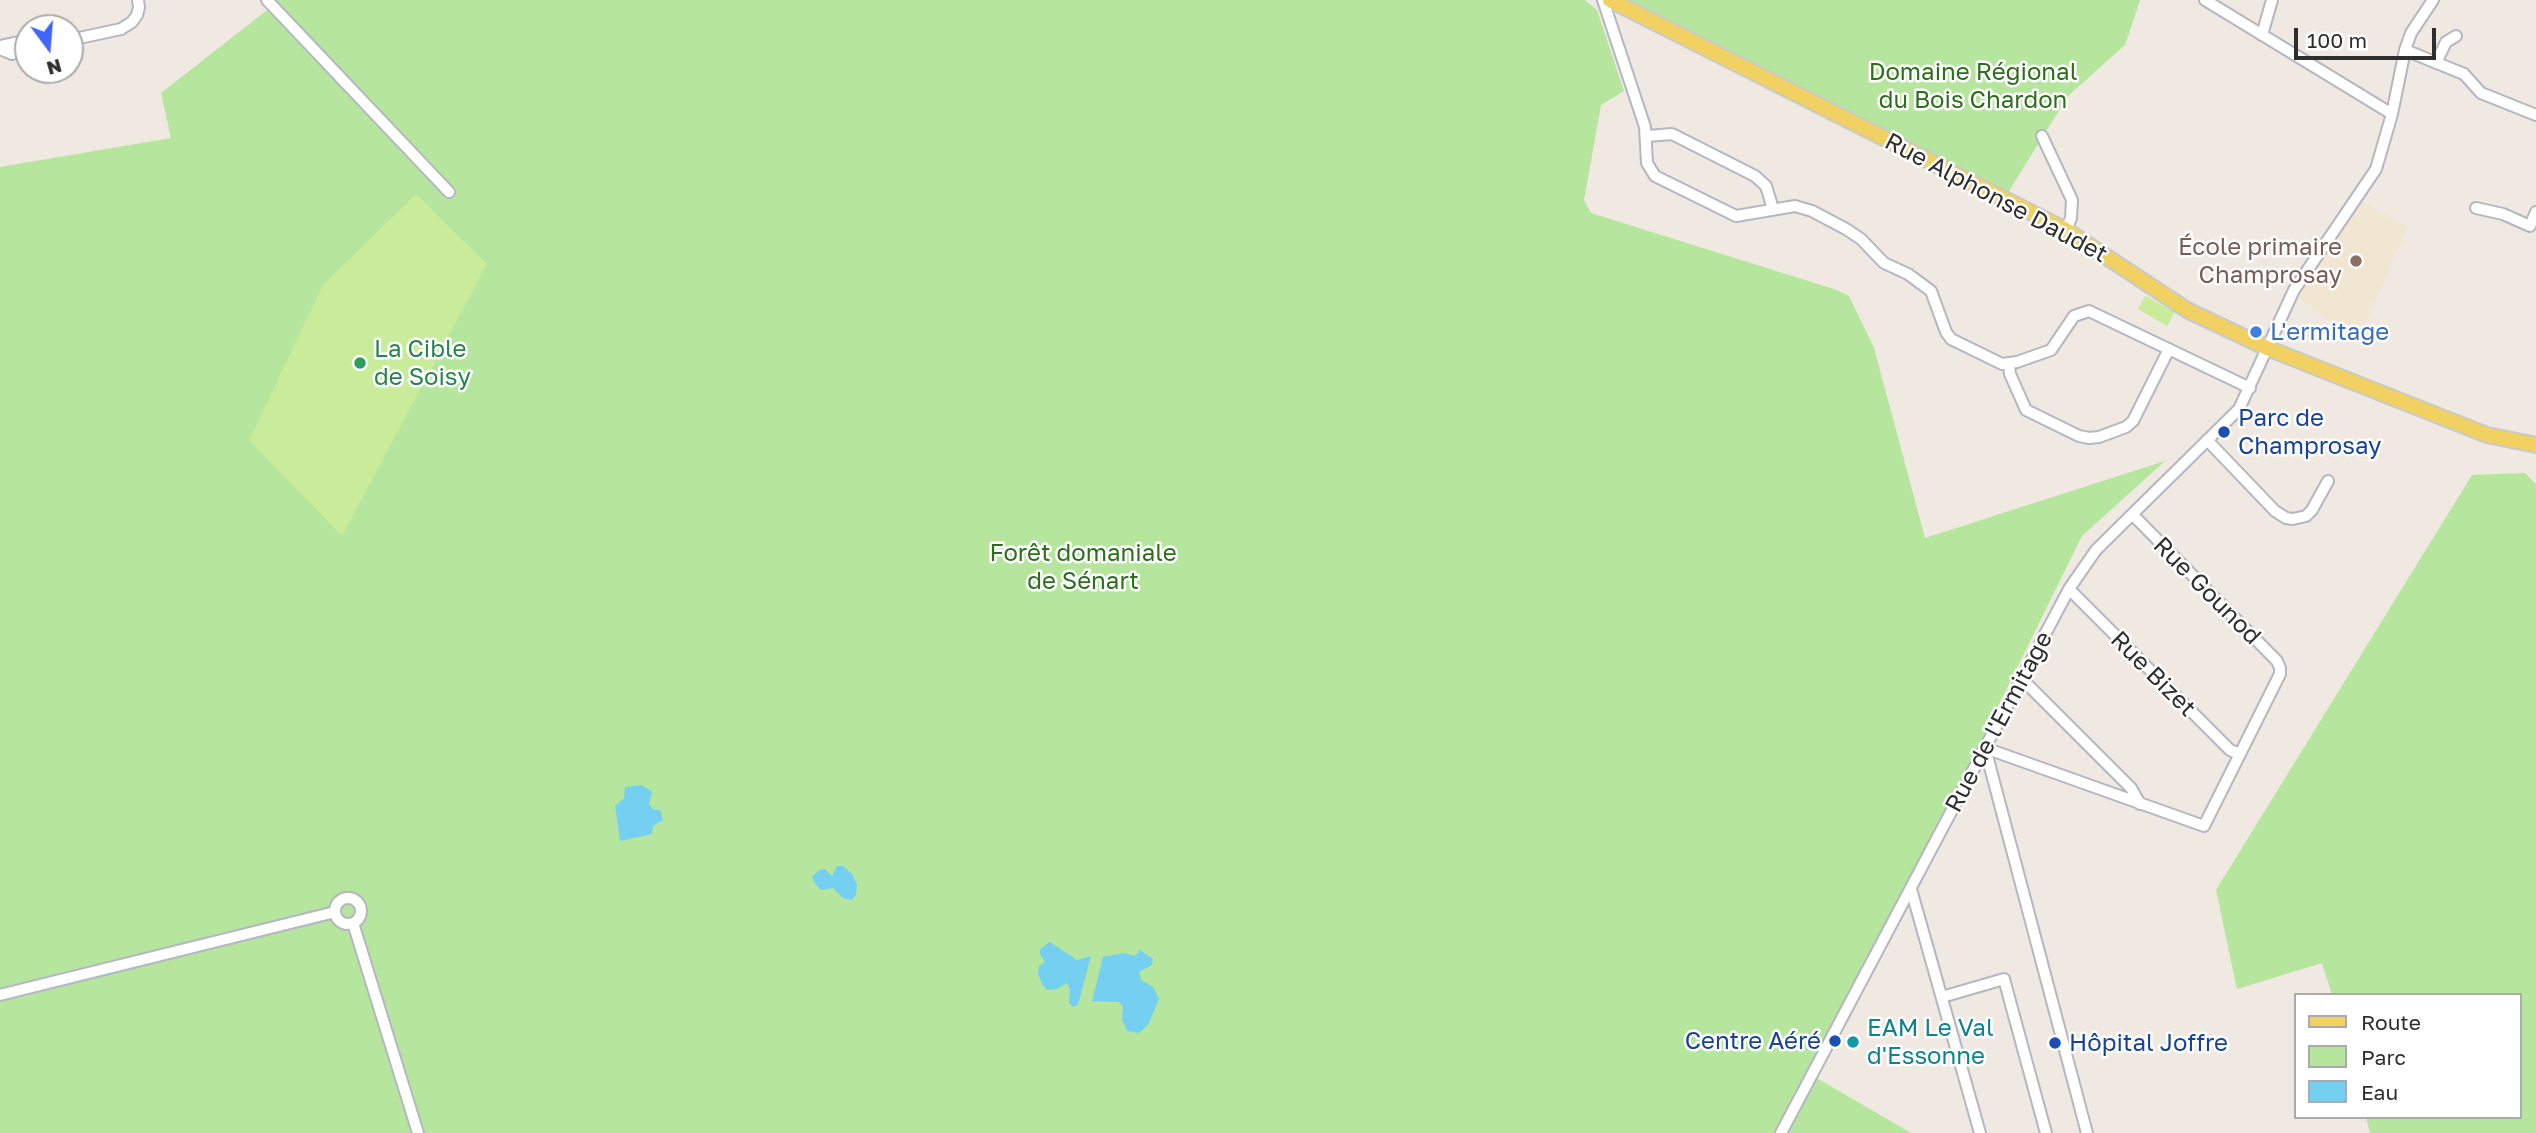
<!DOCTYPE html>
<meta charset="utf-8">
<style>
body{margin:0}
#map{position:relative;width:2536px;height:1133px;overflow:hidden;background:#efe9e1;font-family:"Golos Text",sans-serif}
canvas{display:block}
.legend{position:absolute;left:2294px;top:993px;width:228px;height:126px;box-sizing:border-box;background:#fff;border:2px solid #ababab;margin:0;padding:9px 12px;list-style:none;font-size:21px;color:#2e2e2e}
.legend li{display:flex;align-items:center;gap:14px;height:35px}
.legend b{width:35px;border:2px solid #ababab}
.north{position:absolute;left:14px;top:14px;width:70px;height:70px;box-sizing:border-box;background:#fff;border:2px solid #ababab;border-radius:50%;rotate:164deg;font-size:19px;font-weight:700;line-height:28px;text-align:center;color:#2e2e2e}
.north::after{content:'';display:block;margin:auto;width:24px;height:32px;background:#4264fb;clip-path:polygon(50% 0,100% 100%,50% 72%,0 100%)}
.scale{position:absolute;left:2294px;top:28px;width:142px;height:32px;box-sizing:border-box;border:4px solid #2e2e2e;border-top:0;padding-left:9px;font-size:21px;line-height:24px;white-space:nowrap;color:#2e2e2e;-webkit-text-stroke:5px #fff;paint-order:stroke}
</style>
<div id="map">
<canvas width="2536" height="1133"></canvas>
<ul class="legend">
<li><b style="height:9px;background:#f2d163"></b>Route</li>
<li><b style="height:19px;background:#b6e59e"></b>Parc</li>
<li><b style="height:19px;background:#75cff0"></b>Eau</li>
</ul>
<div class="north">N</div>
<div class="scale">100 m</div>
</div>
<script>
const ctx = document.querySelector('canvas').getContext('2d');
ctx.lineJoin = 'round';
function fillPath(path, color) { ctx.fillStyle = color; ctx.fill(path, 'evenodd'); }
const poly = rows => new Path2D(rows.map(r => 'M' + r).join(''));
function strokePath(path, color, width, dash) { ctx.strokeStyle = color; ctx.lineWidth = width; ctx.lineCap = dash ? 'butt' : 'round'; ctx.setLineDash(dash || []); ctx.stroke(path); }
function drawText(font, color, halo, rows, align = 'center') {
  ctx.font = font + ' "Golos Text",sans-serif'; ctx.lineWidth = 5; ctx.setLineDash([]); ctx.textBaseline = 'middle'; ctx.strokeStyle = halo; ctx.fillStyle = color; for (const [text, x, y, turn = 0] of rows) {
    ctx.save(); ctx.translate(x, y); ctx.rotate((+turn || 0) * Math.PI / 180); ctx.textAlign = isNaN(turn) ? turn : align; if (halo) ctx.strokeText(text, 0, 0); ctx.fillText(text, 0, 0); ctx.restore();
  }
}
const education = poly([
 [2360,201,2408,227,2365,323,2352,328,2321,316,2297,296]
]);
const green = poly([
 [266,0,1585,0,1597,10,1624,91,1601,105,1584,200,1591,213,1837,290,1849,296,1874,348,1925,538,2165,461,2082,536,1815,1077,1911,1133,0,1133,0,167,171,138,161,93,271,7],
 [1610,0,2140,0,2125,45,2068,96,2004,199],
 [2525,473,2536,484,2536,1133,2370,1133,2366,1117,2520,1117,2520,995,2332,995,2322,963,2237,989,2216,890,2472,475]
]);
const pitch = poly([
 [416,194,487,264,342,536,249,440,323,285],
 [2145,296,2175,312,2167,326,2138,309]
]);
const water = poly([
 [642,785,652,792,649,804,653,809,661,811,663,820,653,826,652,834,620,841,615,806,624,798,625,787],
 [837,866,843,866,852,874,857,885,856,895,852,900,843,898,833,888,821,890,816,885,812,877,819,870,825,869,832,876],
 [1050,942,1077,960,1091,956,1078,1005,1073,1007,1069,1003,1070,990,1067,983,1057,989,1047,990,1042,984,1038,974,1039,966,1045,962,1040,954,1040,949],
 [1140,950,1153,959,1152,965,1139,972,1141,980,1153,987,1159,999,1148,1025,1139,1033,1127,1031,1122,1019,1123,1007,1119,1002,1092,1001,1103,957,1124,953,1135,956]
]);
const minor = poly([
 [267,0,449,192],
 [1603,0,1645,127,1647,163,1655,176,1736,216,1795,206,1812,211,1846,229,1861,239,1884,263,1908,274,1931,291,1946,332,1951,339,2002,364,2017,362,2051,350,2074,316,2089,311,2250,388],
 [2205,0,2392,114],
 [2262,35,2272,0],
 [70,40,121,29,132,22,137,15,139,7,138,0],
 [0,46,28,40],
 [0,49,12,54,28,50],
 [2405,50,2464,74,2481,93,2536,115],
 [2436,63,2446,42,2456,36],
 [1647,136,1672,134,1755,176,1766,186,1773,209],
 [2042,136,2072,200,2071,218,2066,230],
 [2476,208,2503,214,2530,226,2536,212],
 [2009,364,2010,374,2026,410,2079,436,2089,438,2099,437,2126,427,2133,421,2169,349],
 [2207,440,2275,511,2286,518,2293,519,2306,516,2312,510,2328,481],
 [2069,589,2230,750,2240,754],
 [2022,679,2131,788,2140,804],
 [1985,748,2204,826,2280,674,2280,668,2277,661,2133,515],
 [1985,748,2087,1133],
 [1911,889,1980,1133],
 '335 911a13 13 0 1 1 26 0a13 13 0 1 1-26 0Z',
 [353,923,418,1133],
 [0,995,335,912],
 [1942,997,2004,979,2046,1133],
 [1781,1133,2069,589,2096,550,2239,409,2294,290,2376,169,2392,114,2405,50,2411,33,2433,0]
]);
const major = poly([
 [1610,0,2066,230,2187,310,2267,348,2487,435,2536,445]
]);
const markers = [
 [2356,261,7,"#8d6e63"],
 [2256,332,7,"#3f7fe0"],
 [360,363,7,"#2e9e5b"],
 [2224,432,7,"#1a4fb4"],
 [1835,1041,7,"#1a4fb4"],
 [1853,1042,7,"#0f9aa8"],
 [2055,1043,7,"#1a4fb4"]
];
const parkNames = [
 ["Domaine Régional",1973,72],
 ["du Bois Chardon",1973,100],
 ["Forêt domaniale",1083,553],
 ["de Sénart",1083,581]
];
const streetNames = [
 ["Rue Alphonse Daudet",1996,198,28],
 ["Rue Gounod",2207,591,45],
 ["Rue Bizet",2153,674,45],
 ["Rue de l'Ermitage",1999,722,-62]
];
const educationNames = [
 ["École primaire",2342,247],
 ["Champrosay",2342,275]
];
const shopNames = [
 ["L'ermitage",2270,332]
];
const leisureNames = [
 ["La Cible",374,349],
 ["de Soisy",374,377]
];
const transitNames = [
 ["Parc de",2238,418],
 ["Champrosay",2238,446],
 ["Centre Aéré",1821,1041,"right"],
 ["Hôpital Joffre",2069,1043]
];
const cultureNames = [
 ["EAM Le Val",1867,1028],
 ["d'Essonne",1867,1056]
];
fillPath(education, '#f0e6d1');
fillPath(green, '#b6e59e');
fillPath(pitch, '#c9ec9a');
fillPath(water, '#75cff0');
strokePath(minor, '#b4b7c1', 14);
strokePath(major, '#c9c9c9', 18);
strokePath(minor, '#fff', 10);
strokePath(major, '#f2d163', 14);
for (const [x, y, r, color] of markers) { const dot = new Path2D(); dot.arc(x, y, r, 0, 2 * Math.PI); ctx.fillStyle = color; ctx.fill(dot); strokePath(dot, '#fff', 2.5); }
drawText('24px', '#2c6e1b', '#fff', parkNames);
drawText('24px', '#2e2e2e', '#fff', streetNames);
drawText('24px', '#785e54', '#fff', educationNames, 'right');
drawText('24px', '#366cbe', '#fff', shopNames, 'left');
drawText('24px', '#27864d', '#fff', leisureNames, 'left');
drawText('24px', '#164399', '#fff', transitNames, 'left');
drawText('24px', '#0d838f', '#fff', cultureNames, 'left');
</script>
